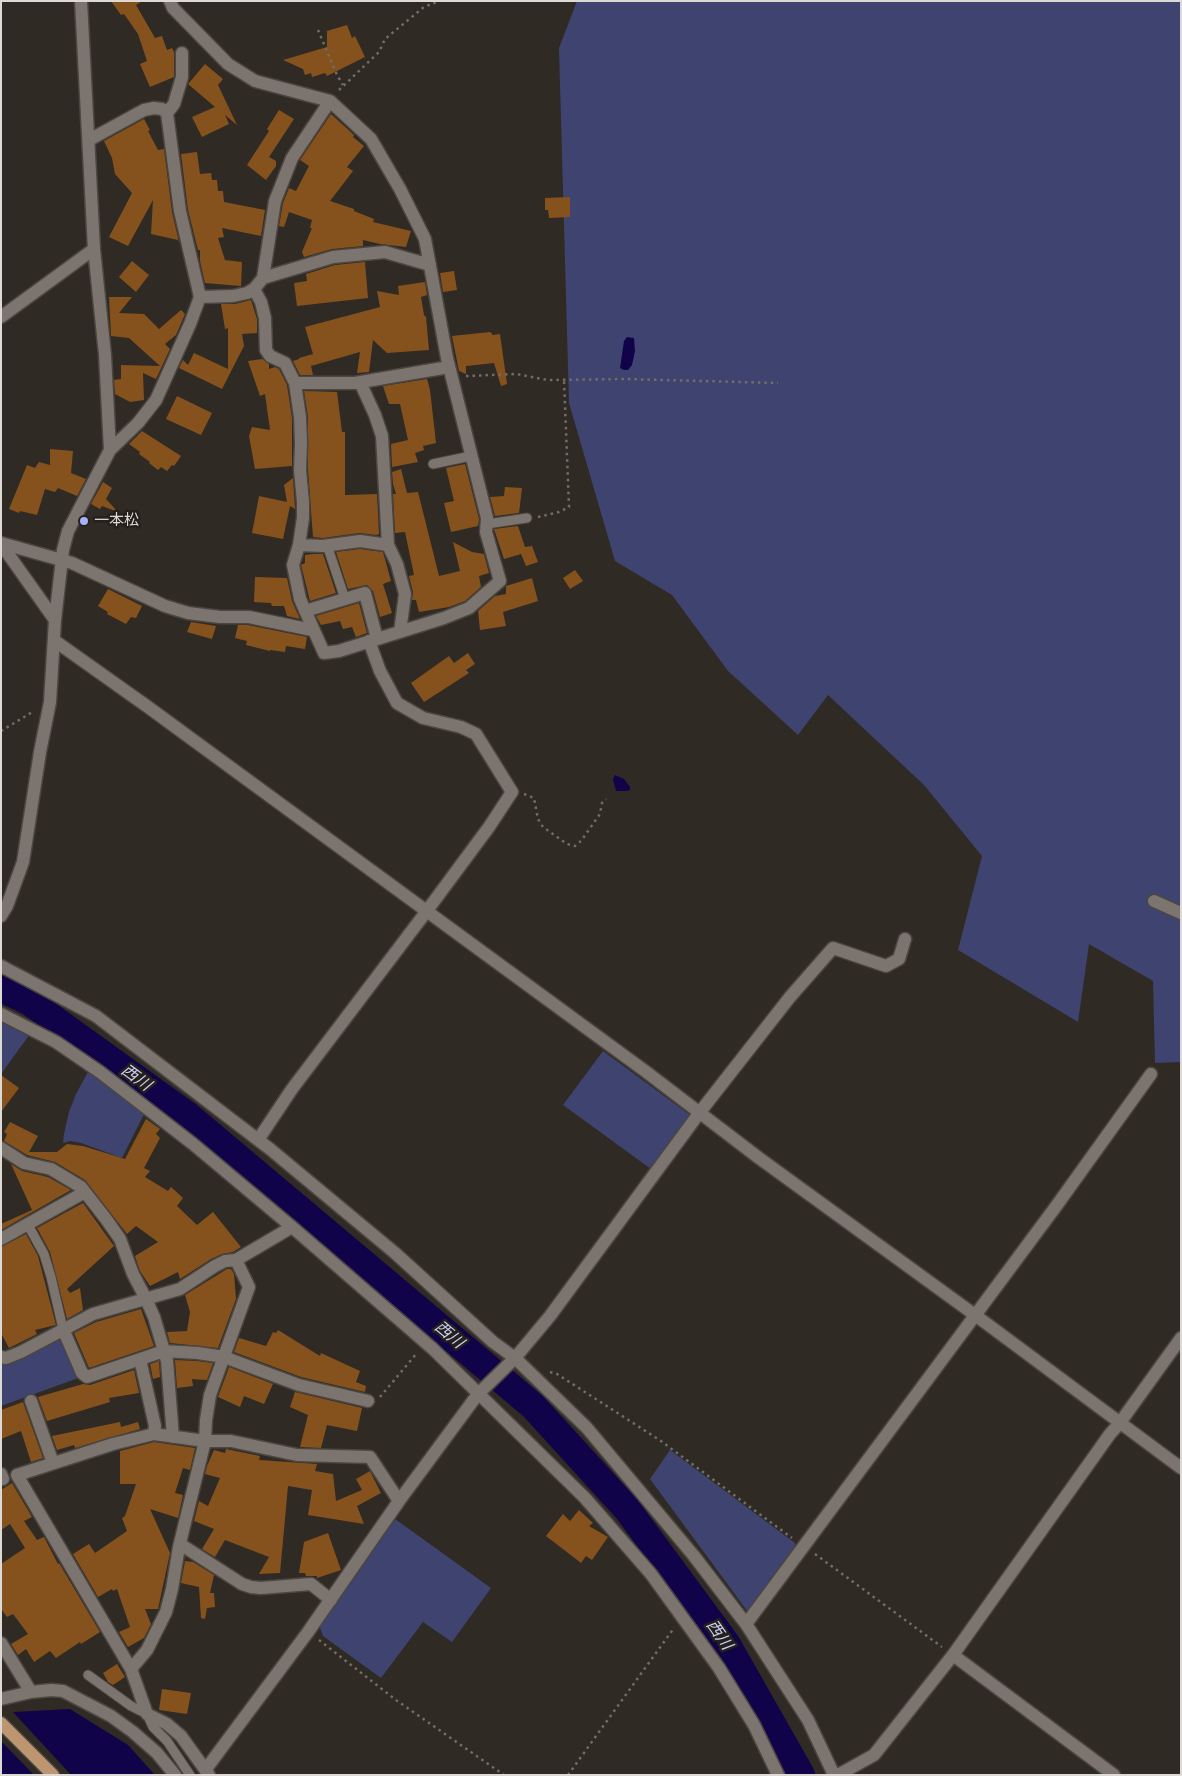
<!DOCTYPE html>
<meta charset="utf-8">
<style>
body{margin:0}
#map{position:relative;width:1182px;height:1776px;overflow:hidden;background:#302a24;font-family:Lora,serif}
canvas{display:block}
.frame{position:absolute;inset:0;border:2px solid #ddd9d5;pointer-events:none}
</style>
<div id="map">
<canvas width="1182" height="1776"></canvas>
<div class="frame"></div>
</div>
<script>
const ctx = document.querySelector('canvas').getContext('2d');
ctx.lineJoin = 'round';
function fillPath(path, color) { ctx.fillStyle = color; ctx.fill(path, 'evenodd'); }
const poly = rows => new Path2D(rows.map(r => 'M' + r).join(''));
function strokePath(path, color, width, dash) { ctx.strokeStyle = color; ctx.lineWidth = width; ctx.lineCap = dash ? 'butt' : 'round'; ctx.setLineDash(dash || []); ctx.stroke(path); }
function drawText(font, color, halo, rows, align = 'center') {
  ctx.font = font + ' Lora,"Noto Sans JP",serif'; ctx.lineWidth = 5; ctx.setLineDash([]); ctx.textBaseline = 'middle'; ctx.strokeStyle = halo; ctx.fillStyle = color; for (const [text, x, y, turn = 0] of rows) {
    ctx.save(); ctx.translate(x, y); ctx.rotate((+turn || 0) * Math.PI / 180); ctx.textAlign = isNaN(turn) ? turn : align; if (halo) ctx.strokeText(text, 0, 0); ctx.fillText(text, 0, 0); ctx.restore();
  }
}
const green = poly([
 [577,1,1181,1,1181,1062,1155,1063,1153,981,1089,944,1078,1022,958,950,982,856,924,785,828,695,798,735,728,671,672,595,615,561,569,403,559,48],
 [1,1019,30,1034,1,1074],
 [603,1051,690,1115,651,1169,563,1105],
 [89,1070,144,1114,122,1158,81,1143,70,1141,63,1143,64,1134,69,1112,76,1094],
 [60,1334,81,1377,1,1406,1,1362],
 [670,1450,795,1543,796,1552,748,1612,650,1479],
 [395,1519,491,1588,452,1642,423,1622,381,1678,323,1636,319,1625]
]);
const water = poly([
 [627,337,634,338,635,351,632,365,628,370,624,370,620,368,624,341],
 [615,775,624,779,630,787,630,790,627,791,616,791,613,779],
 [70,1709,128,1745,155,1775,71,1775,13,1712],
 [1,1741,34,1775,1,1775]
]);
const river = poly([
 [1,988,30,1002,187,1115,533,1406,627,1509,726,1643,801,1775]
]);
const building = poly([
 [111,1,142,1,136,5,155,38,162,36,167,50,172,48,174,52,174,77,150,87,140,64,147,61,138,34,124,14,121,15],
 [347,25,352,38,355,36,365,57,327,76,325,73,312,77,311,73,305,75,303,69,283,60,327,47,327,31],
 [205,64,223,79,218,85,237,125,225,115,229,124,202,137,192,117,215,107,188,84],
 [279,110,294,119,269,157,276,161,276,166,266,180,247,165,269,131,267,129],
 [331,114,354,135,353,137,364,146,347,167,353,171,330,201,354,209,354,211,374,219,373,222,411,231,406,247,380,244,363,240,363,246,332,249,304,257,302,252,312,228,310,228,312,220,289,212,284,227,279,226,283,203,289,188,296,191,309,166,300,160],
 [144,119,150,130,148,131,158,150,164,149,172,212,179,242,178,240,151,234,153,200,128,246,109,237,132,193,115,174,112,158,104,141],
 [197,152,200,174,211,173,212,180,217,180,218,191,223,191,224,202,265,210,261,236,222,228,224,237,218,238,225,260,242,262,241,286,205,283,200,261,200,250,198,250,188,210,181,154],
 [570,197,570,217,549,218,548,210,545,210,545,198],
 [132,261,149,275,136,292,119,277],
 [365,262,368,298,297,306,294,283,307,281,306,274,335,265],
 [454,271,457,290,443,292,440,273],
 [425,282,427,295,421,297,424,315,426,317,429,350,387,353,373,340,369,372,357,373,360,352,311,366,313,375,300,375,293,361,299,359,299,358,313,354,305,327,380,307,377,291,399,295,398,286],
 [109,297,132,297,119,313,144,314,159,329,181,310,185,314,176,335,165,344,170,349,156,379,143,373,144,400,130,402,115,394,114,380,121,379,121,365,160,366,129,338,111,336],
 [251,300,257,319,257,333,242,334,244,346,222,389,179,368,183,360,188,365,194,353,228,369,228,328,225,329,221,304,235,304],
 [490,332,493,335,500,334,507,384,501,386,494,363,466,366,466,374,459,371,452,336],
 [262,359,269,364,269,369,275,367,279,369,287,385,292,418,292,466,255,469,249,436,252,427,270,430,265,394,260,396,248,361],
 [427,379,430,390,436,443,423,446,424,450,415,453,418,462,392,467,391,444,408,440,400,404,389,404,383,386],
 [304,391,337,392,342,432,345,432,345,495,377,494,379,534,377,535,359,533,323,538,313,537,308,470,308,417],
 [177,396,212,413,201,435,166,419],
 [142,431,181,456,174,466,172,465,167,471,161,467,158,470,149,463,150,462,139,454,140,452,129,444],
 [50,449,73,451,71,473,86,479,77,496,58,488,55,492,45,489,37,515,20,511,19,513,9,509,27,465,35,468,39,462,50,465],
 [465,464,479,519,478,526,451,532,444,503,454,501,446,468],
 [401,469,407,493,418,492,439,576,460,571,453,542,472,552,484,554,489,573,479,576,481,587,465,601,449,607,419,612,416,600,412,600,413,592,409,576,414,575,405,532,395,533,393,494,396,494,393,484,392,472],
 [293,478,295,509,290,506,283,539,252,533,259,496,287,502,284,485],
 [103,482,112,488,106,499,118,512,102,506,100,509,91,504],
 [505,487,522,488,519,513,495,516,490,497,504,496],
 [518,526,525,547,532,546,538,562,526,566,521,554,504,559,494,529],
 [360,549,383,552,391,581,383,584,392,613,380,617,373,591,367,585,348,589,336,552],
 [313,554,323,554,336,593,310,601,301,565,305,563,305,555],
 [575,570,583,581,570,589,563,578],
 [255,577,287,578,292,601,300,619,287,616,284,606,272,606,271,603,254,602],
 [532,578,538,601,503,612,506,626,480,630,478,611,495,596,506,594,506,586],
 [108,589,142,606,136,618,131,617,126,624,107,614,108,612,98,606],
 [359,603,367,633,356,637,352,627,343,629,340,621,321,625,316,616],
 [191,622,216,626,212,639,187,632],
 [238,625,248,625,307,637,305,649,286,646,285,652,270,650,270,651,246,645,247,641,235,638],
 [468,653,475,664,466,670,469,673,424,702,411,683,449,656,454,663],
 [1,1075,19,1088,1,1112],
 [146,1119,160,1129,156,1134,160,1138,144,1168,150,1171,145,1177,168,1191,171,1187,183,1198,177,1206,197,1225,213,1212,241,1247,233,1252,222,1254,211,1259,180,1279,178,1272,150,1286,140,1271,135,1256,158,1242,136,1226,127,1234,85,1180,55,1162,27,1155,4,1141,7,1134,4,1132,10,1122,38,1136,29,1152,57,1152,67,1144,83,1146,125,1159],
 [11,1164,22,1171,48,1177,71,1190,1,1230,1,1224,32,1210],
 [83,1203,114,1246,67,1289,70,1293,80,1288,83,1310,67,1319,50,1252,37,1228],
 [26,1234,38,1256,56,1325,35,1330,37,1334,9,1348,1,1333,1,1247],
 [227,1269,231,1269,234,1274,236,1299,218,1348,170,1343,167,1332,187,1331,190,1312,185,1295],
 [141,1309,154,1346,89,1368,74,1333,96,1322],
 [278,1330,320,1356,321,1353,360,1371,356,1382,366,1386,365,1392,301,1377,234,1352,239,1338,266,1346,273,1332,276,1333],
 [175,1360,197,1361,213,1363,207,1380,192,1379,193,1386,177,1388],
 [159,1361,160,1377,153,1379,150,1364],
 [229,1367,273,1384,264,1404,244,1396,240,1407,218,1397],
 [134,1370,139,1393,109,1398,110,1402,47,1421,38,1397,83,1384,90,1385],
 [295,1392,362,1408,357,1431,327,1425,321,1448,300,1447,308,1415,290,1407],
 [23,1402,43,1458,31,1462,21,1431,1,1439,1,1410],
 [120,1422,121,1427,138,1422,140,1429,75,1448,74,1445,57,1450,52,1436],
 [154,1442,195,1448,190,1470,183,1468,175,1493,183,1495,178,1518,150,1509,170,1553,158,1609,145,1609,151,1624,144,1638,128,1647,119,1632,130,1627,117,1589,113,1591,112,1589,98,1597,73,1554,89,1544,95,1553,127,1531,122,1518,125,1516,136,1484,120,1484,120,1451],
 [226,1449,260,1456,259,1460,317,1464,315,1471,333,1474,336,1501,362,1490,356,1479,370,1471,381,1493,357,1506,364,1524,308,1515,312,1490,288,1486,280,1573,259,1574,269,1557,225,1540,215,1557,202,1549,214,1529,194,1521,199,1501,208,1506,220,1478,205,1474,207,1466,214,1450,225,1453],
 [12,1483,32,1517,24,1521,37,1540,44,1537,58,1564,59,1563,100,1632,81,1644,80,1642,56,1658,50,1651,34,1662,26,1649,18,1655,11,1644,28,1634,13,1614,7,1617,1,1609,1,1564,25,1548,10,1524,1,1530,1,1490],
 [579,1510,593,1523,589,1526,608,1537,592,1560,586,1556,581,1563,546,1536,563,1514,570,1521],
 [328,1533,341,1570,317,1578,317,1576,306,1576,305,1573,299,1573,304,1542],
 [185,1561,193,1562,214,1575,210,1593,214,1593,215,1607,207,1608,205,1619,201,1618,199,1587,181,1583],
 [117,1664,125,1677,113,1685,108,1682,103,1673],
 [162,1689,191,1693,187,1714,159,1710]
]);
const path = poly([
 [318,30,337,75,343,85],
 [339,90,379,52,385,39,424,7,439,1],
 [466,376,516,374,548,380,625,379,778,383],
 [538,517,559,512,569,507,564,379],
 [1,731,34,711],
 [524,794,534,798,538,819,543,827,567,844,575,846,581,841,600,814,602,803,606,799],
 [550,1372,557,1374,661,1441,792,1538],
 [380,1397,417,1353],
 [815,1554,942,1647],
 [319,1640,396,1700,504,1775],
 [568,1775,674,1628]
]);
const service = poly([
 [433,464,471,456],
 [487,524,527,518],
 [327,545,345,599],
 [28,1225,44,1254,51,1277,63,1329],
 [88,1675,131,1706,147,1714,153,1727,167,1741,190,1775]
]);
const minor = poly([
 [170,1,173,8,228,64,255,81,330,101,371,139,400,189,425,239,447,358,487,518,486,532,500,581,469,608,444,618,339,651,324,653,300,599,293,565,299,545,303,518,303,502,300,470,301,443,300,417,295,383,285,363,270,356,266,350,265,318,261,302,254,289],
 [89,140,144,110,154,108,162,109,167,113],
 [263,278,275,201,292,158,330,101],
 [200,297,233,296,247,293,254,289,263,278,333,257,385,252,430,265],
 [1,317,94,249],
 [360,382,375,415,382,436,388,545],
 [295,383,355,383,449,367],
 [110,450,138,423,156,400,190,324,200,297,180,211,167,113,174,104,182,77,182,53],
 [1,543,72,563,165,606,188,613,220,617,249,617,312,630],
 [1,544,55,620],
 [299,545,323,546,360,541,388,545,397,564,405,594,400,632],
 [305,611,365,593,377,639],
 [55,641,148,707,645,1071,759,1158,975,1315,1181,1468],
 [1154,901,1181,913],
 [1,916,7,906,23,862,40,752,50,702,55,620,63,550,68,531,110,450,105,355,94,249,81,1],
 [1,966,96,1016,270,1149,395,1253,493,1342,515,1358,587,1428,694,1556,746,1624,808,1720,834,1775],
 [1,1014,56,1042,100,1072,193,1144,292,1227,433,1349,585,1498,651,1574,719,1668,754,1725,778,1775],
 [258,1140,292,1089,426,912,489,827,512,792,476,734,461,727,423,718,397,703,380,671,369,641],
 [1,1148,24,1163,51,1169,81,1187,106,1219,120,1239,133,1274,146,1299,154,1317,167,1361,173,1437],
 [1,1239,85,1192],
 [63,1329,82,1373,87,1377,164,1351,198,1353,224,1357,299,1385,368,1401],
 [1,1357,6,1358,21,1352,93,1314,180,1289,215,1266,225,1261,236,1260,292,1227],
 [140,1359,155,1426,154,1434],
 [31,1401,53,1463],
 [1,1474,3,1479],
 [180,1544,242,1584,251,1587,261,1588,311,1584,331,1600],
 [746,1624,1057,1205,1151,1074],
 [1,1643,31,1692],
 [953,1655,1114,1775],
 [131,1669,147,1650,166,1612,172,1589,179,1547,205,1441,206,1420,210,1395,249,1287,236,1260],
 [1,1699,31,1692,51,1690,63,1691,111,1716,133,1732,157,1753,175,1775],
 [206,1769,308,1632,399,1501,478,1394,515,1358,550,1316,700,1112,790,997,833,948,886,966,899,959,905,939],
 [209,1775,181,1736,167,1724,147,1714,131,1669,17,1475,113,1444,154,1434,205,1441,231,1441,297,1455,370,1457,399,1501],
 [838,1775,874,1755,953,1655,1110,1434,1119,1424,1181,1338]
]);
const primary = poly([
 [1,1723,53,1775]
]);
const markers = [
 [84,521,5,"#a5b1fc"]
];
const poiNames = [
 ["一本松",94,521]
];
const waterNames = [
 ["西川",136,1078,36],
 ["西川",449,1335,40],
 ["西川",719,1635,55]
];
fillPath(green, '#3e446f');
fillPath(water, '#10034a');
strokePath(river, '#10034a', 28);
fillPath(building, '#85521d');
strokePath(service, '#4b4641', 11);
strokePath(minor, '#4b4641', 15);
strokePath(primary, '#4b4641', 15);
strokePath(path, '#726d68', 2.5, [2.5, 4]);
strokePath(service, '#7c746e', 9);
strokePath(minor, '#7c746e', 12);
strokePath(primary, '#bd9571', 12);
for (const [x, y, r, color] of markers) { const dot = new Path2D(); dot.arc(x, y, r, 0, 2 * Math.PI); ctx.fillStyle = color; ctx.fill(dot); strokePath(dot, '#26201b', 2); }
drawText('15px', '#ddd9d5', '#26201b', poiNames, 'left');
drawText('italic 16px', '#c8d0fa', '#26201b', waterNames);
</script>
